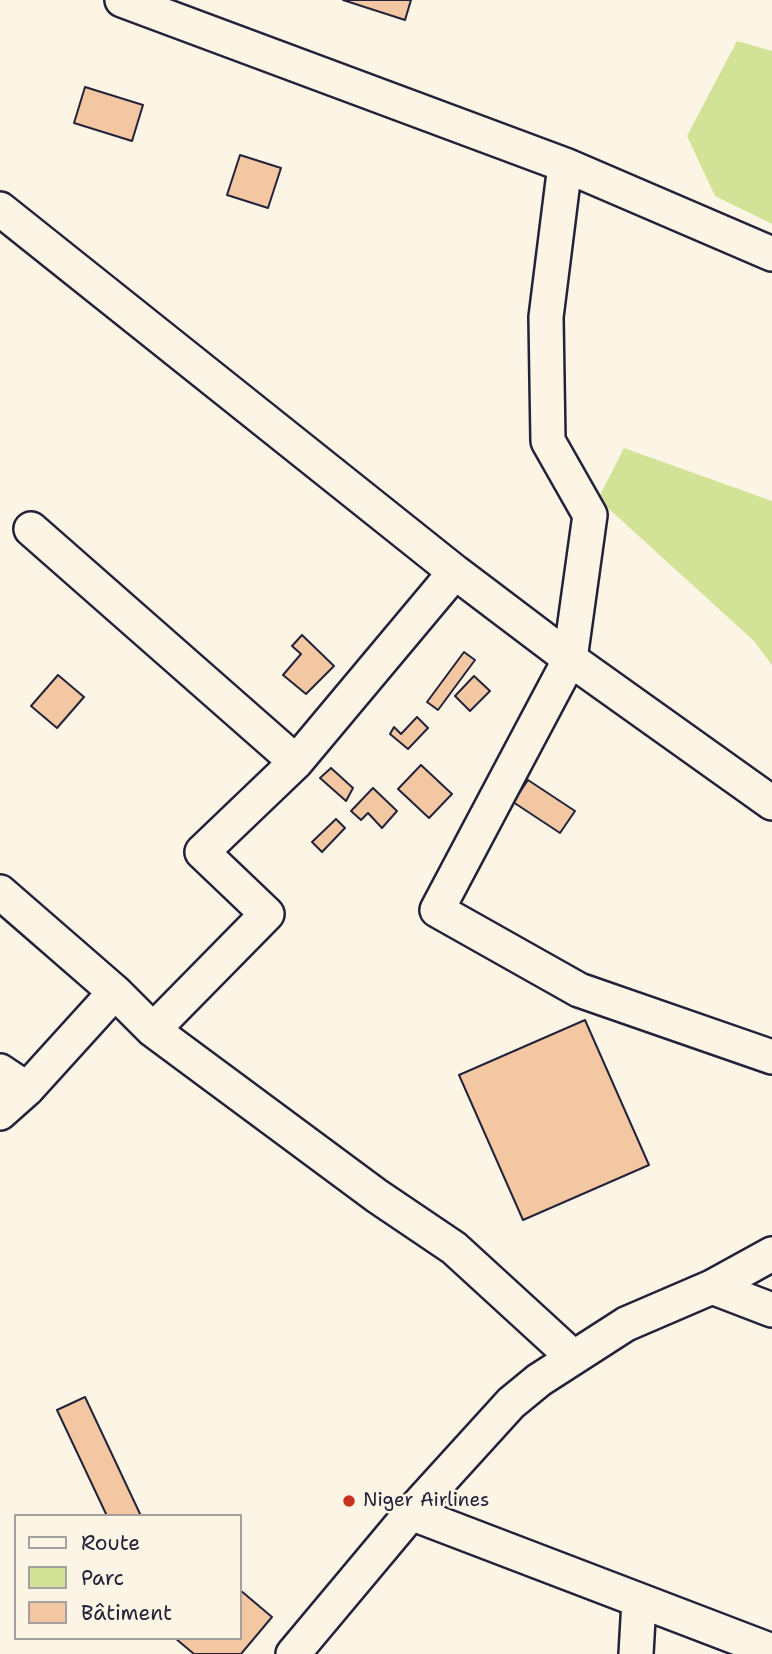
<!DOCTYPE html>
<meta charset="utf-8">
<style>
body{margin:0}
#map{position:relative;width:772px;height:1654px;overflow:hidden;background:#fcf5e5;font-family:"Shantell Sans",sans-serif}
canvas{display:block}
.legend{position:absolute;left:14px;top:1514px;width:228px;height:126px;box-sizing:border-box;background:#fcf5e5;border:2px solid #a5a1a1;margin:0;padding:9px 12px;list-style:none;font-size:21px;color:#22223b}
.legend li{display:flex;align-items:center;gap:14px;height:35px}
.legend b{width:35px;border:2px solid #a5a1a1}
</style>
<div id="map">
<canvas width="772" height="1654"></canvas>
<ul class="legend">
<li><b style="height:9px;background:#fcf5e5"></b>Route</li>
<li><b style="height:19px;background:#d2e397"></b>Parc</li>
<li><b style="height:19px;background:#f2c7a1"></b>Bâtiment</li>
</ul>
</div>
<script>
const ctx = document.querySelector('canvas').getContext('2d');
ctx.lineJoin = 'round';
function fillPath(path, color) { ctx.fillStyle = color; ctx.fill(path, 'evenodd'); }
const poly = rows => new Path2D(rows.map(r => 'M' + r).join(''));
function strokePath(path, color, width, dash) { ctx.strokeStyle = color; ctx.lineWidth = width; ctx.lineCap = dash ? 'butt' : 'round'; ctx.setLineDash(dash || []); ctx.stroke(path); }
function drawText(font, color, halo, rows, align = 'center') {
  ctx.font = font + ' "Shantell Sans",sans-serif'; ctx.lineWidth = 5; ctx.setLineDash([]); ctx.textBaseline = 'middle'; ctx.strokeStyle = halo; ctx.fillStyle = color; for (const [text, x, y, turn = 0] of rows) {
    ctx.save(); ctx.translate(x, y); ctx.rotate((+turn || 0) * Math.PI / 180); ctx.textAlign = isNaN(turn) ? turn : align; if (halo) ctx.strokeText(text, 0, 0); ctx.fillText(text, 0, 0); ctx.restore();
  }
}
const green = poly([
 [737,41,772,51,772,224,715,196,687,136],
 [624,448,772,501,772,665,754,641,598,499]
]);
const building = poly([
 [343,0,411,0,405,20,343,0],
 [85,87,143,105,132,141,74,123,85,87],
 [240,155,281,168,268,208,227,195,240,155],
 [302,635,334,666,306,694,283,675,301,654,292,646,302,635],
 [464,652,475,660,438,710,427,702,464,652],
 [58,675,84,697,57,728,31,706,58,675],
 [474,676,490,691,470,711,455,696,474,676],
 [417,717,428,728,408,749,390,734,394,727,401,734,417,717],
 [421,765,452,794,429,818,398,789,421,765],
 [331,768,353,788,346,801,320,778,331,768],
 [528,780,575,811,560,833,513,802,528,780],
 [373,788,397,811,382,828,368,813,361,820,351,811,373,788],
 [336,819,345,828,322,852,312,842,336,819],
 [585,1020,649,1165,523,1220,459,1075,585,1020],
 [85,1397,141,1516,107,1516,57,1410,85,1397],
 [240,1590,272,1617,241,1654,194,1654,175,1638,240,1638,240,1590]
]);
const minor = poly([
 [122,0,565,165,772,254],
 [565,165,546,317,548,441,590,515,570,659,437,910,579,990,772,1057],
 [0,209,455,572,570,659,772,803],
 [31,529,296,762],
 [0,892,115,992,153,1030,377,1196,454,1248,573,1357],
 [153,1030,267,914,202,852,296,762,455,572],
 [0,1071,27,1089],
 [0,1113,27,1089,115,992],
 [712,1287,772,1310],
 [411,1513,772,1651],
 [293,1654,411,1513,511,1403,539,1380,626,1324,712,1287,772,1254],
 [636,1654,639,1601]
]);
const markers = [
 [349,1501,7,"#c8321e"]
];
const poiNames = [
 ["Niger Airlines",363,1501]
];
fillPath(green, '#d2e397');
fillPath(building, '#f2c7a1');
strokePath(building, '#22223b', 2);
strokePath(minor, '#22223b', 38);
strokePath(minor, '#fcf5e5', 33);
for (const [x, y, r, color] of markers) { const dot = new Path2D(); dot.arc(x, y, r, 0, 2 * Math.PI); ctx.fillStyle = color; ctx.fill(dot); strokePath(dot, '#fcf5e5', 2.5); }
drawText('19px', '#22223b', '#fcf5e5', poiNames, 'left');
</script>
